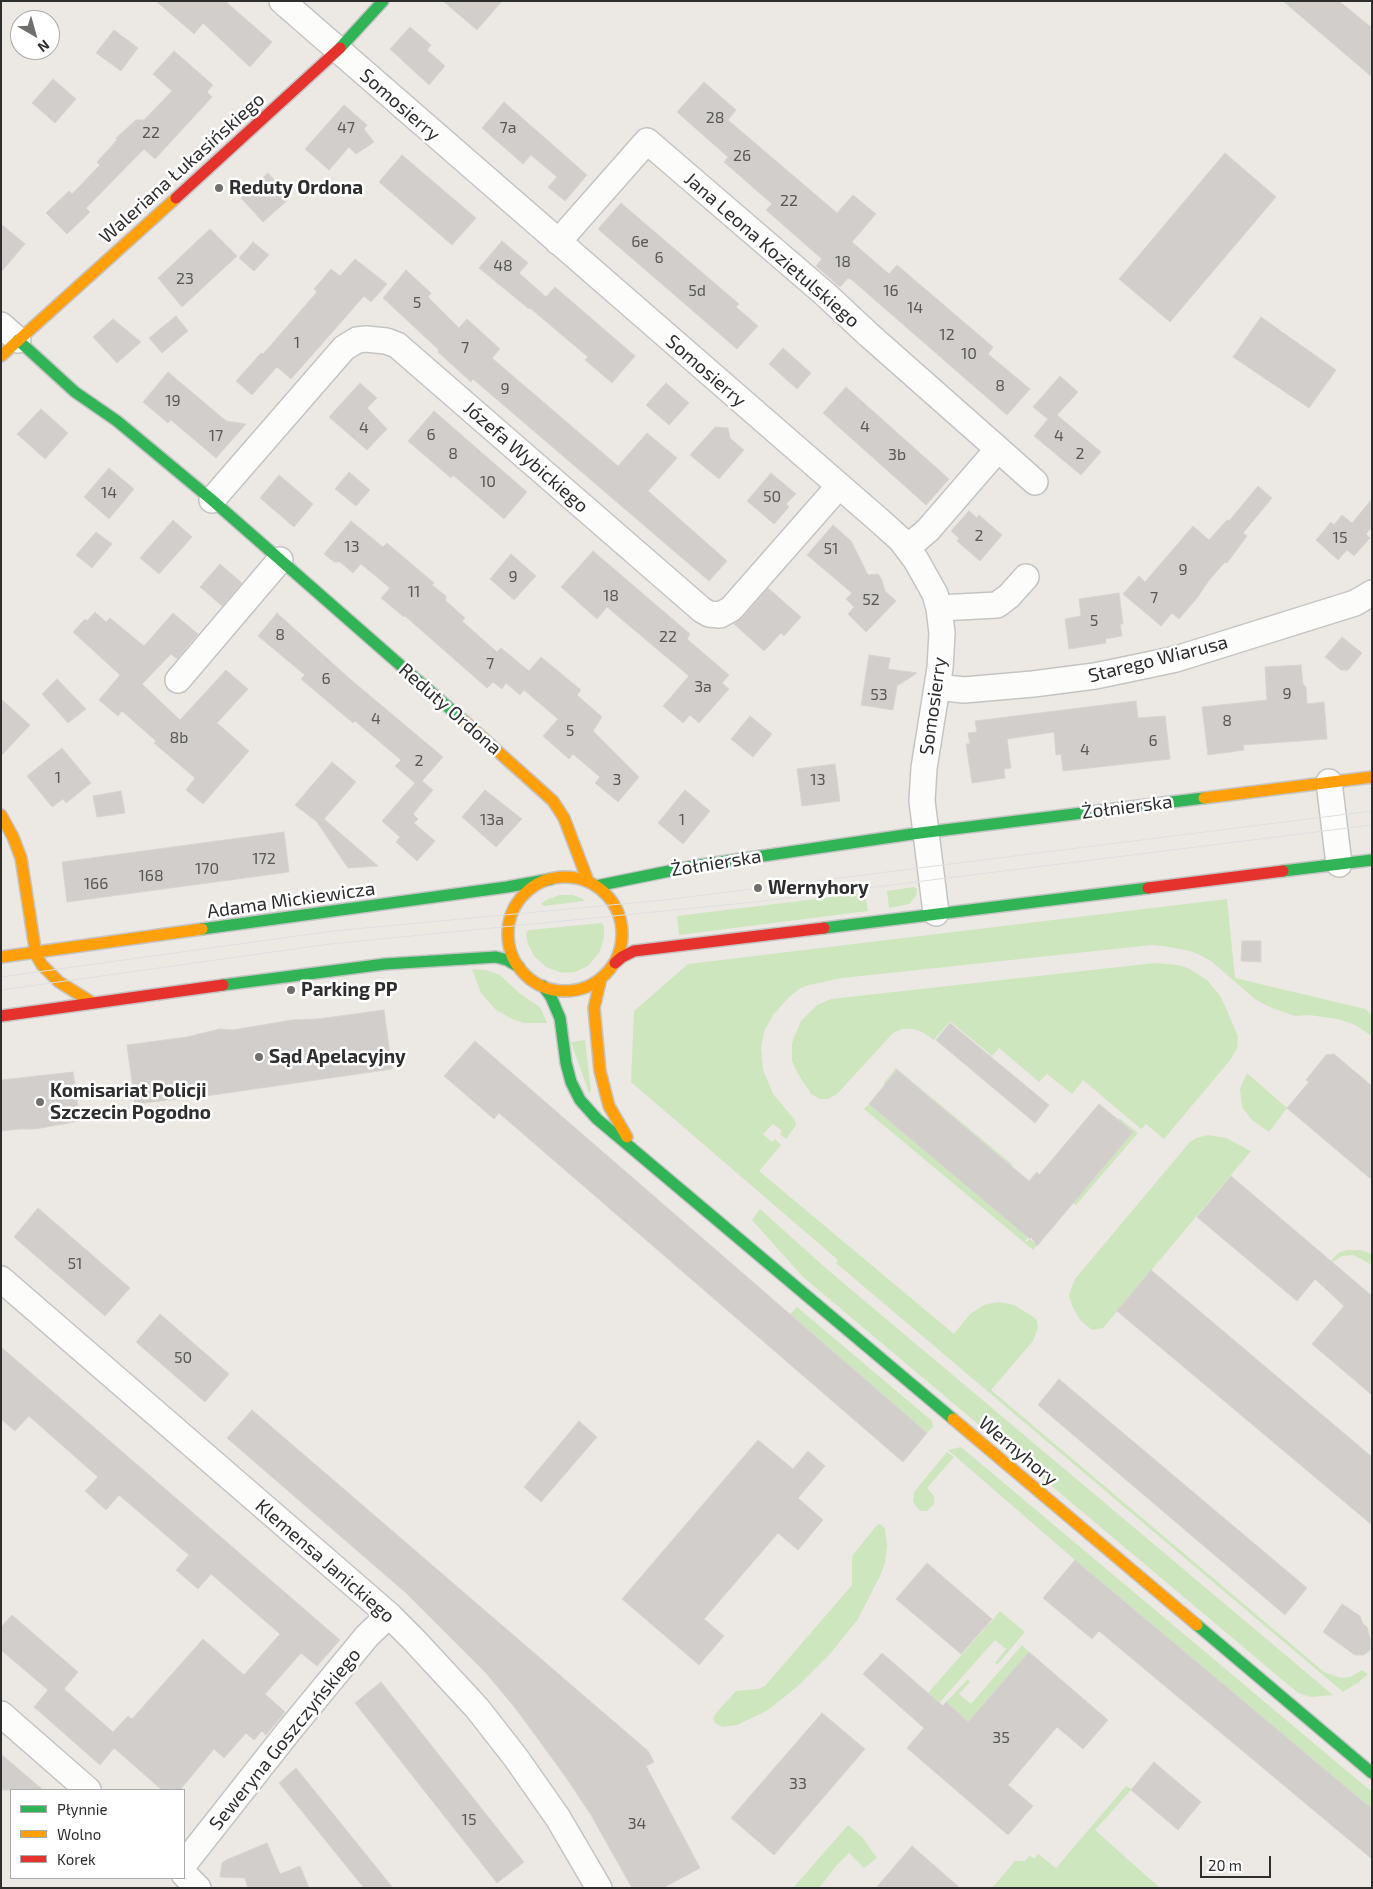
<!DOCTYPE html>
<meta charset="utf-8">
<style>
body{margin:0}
#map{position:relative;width:1373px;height:1889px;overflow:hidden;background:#ece8e4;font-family:"Exo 2",sans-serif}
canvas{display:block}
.frame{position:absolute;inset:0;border:2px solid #2e2e2e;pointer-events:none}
.legend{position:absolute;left:10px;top:1789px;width:175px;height:90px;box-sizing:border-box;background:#fff;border:1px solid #ababab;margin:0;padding:6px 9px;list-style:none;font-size:15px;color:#2e2e2e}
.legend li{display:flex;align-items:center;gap:10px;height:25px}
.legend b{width:25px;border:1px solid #ababab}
.north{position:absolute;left:10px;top:10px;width:50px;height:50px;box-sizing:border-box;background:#fff;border:1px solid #ababab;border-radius:50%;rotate:142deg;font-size:14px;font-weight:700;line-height:20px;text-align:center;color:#2e2e2e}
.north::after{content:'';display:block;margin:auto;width:18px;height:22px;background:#706f6e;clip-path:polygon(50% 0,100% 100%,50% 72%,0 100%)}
.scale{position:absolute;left:1200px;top:1856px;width:71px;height:22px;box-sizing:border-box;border:2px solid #2e2e2e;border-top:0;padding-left:6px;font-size:15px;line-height:18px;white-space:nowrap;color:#2e2e2e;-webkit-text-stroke:4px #fff;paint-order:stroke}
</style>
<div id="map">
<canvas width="1373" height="1889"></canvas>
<div class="frame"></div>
<ul class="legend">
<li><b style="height:6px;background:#30b455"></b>Płynnie</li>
<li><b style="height:6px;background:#ff9f0a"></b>Wolno</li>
<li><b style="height:6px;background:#e5322d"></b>Korek</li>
</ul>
<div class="north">N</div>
<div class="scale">20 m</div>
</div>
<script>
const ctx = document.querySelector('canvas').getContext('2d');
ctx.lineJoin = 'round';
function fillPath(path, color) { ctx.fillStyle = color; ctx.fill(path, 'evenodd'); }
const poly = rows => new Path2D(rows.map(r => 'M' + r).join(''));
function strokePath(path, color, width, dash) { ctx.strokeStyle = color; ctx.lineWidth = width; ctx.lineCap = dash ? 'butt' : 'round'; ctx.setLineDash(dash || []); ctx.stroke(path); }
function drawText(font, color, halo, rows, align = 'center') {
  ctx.font = font + ' "Exo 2",sans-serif'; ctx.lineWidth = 5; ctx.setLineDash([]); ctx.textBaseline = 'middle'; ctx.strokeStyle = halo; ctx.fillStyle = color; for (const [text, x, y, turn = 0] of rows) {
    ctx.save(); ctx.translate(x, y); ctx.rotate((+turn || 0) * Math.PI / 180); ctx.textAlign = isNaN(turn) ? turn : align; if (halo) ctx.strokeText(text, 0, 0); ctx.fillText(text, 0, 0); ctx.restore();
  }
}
const green = poly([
 [914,887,917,889,916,896,909,904,889,908,887,891],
 [865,893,868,911,679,935,677,916],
 [559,895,573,895,583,899,584,901,544,906,541,904,546,900],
 [1227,899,1235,978,1365,1009,1372,1015,1372,1036,1355,1025,1338,1019,1309,1015,1295,1016,1272,1008,1256,1000,1211,961,1200,955,1190,951,1164,946,1152,945,842,978,809,985,801,988,789,997,774,1014,765,1029,761,1047,763,1070,773,1094,795,1120,796,1125,786,1139,780,1134,782,1131,773,1124,763,1134,772,1142,775,1139,781,1145,759,1171,954,1334,970,1314,984,1305,992,1303,999,1302,1014,1305,1032,1316,1037,1320,1038,1328,1033,1341,991,1390,1324,1672,1341,1678,1350,1677,1362,1670,1368,1674,1359,1682,1343,1692,836,1263,838,1260,631,1082,634,1011,688,964],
 [602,923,604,927,604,938,599,953,588,966,575,972,562,973,546,967,534,956,528,944,526,934,527,931,529,930],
 [1155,963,1178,965,1188,968,1207,980,1221,997,1238,1036,1237,1048,1231,1059,1164,1139,1146,1124,1141,1129,1083,1080,1072,1094,1047,1074,1039,1082,999,1048,992,1056,950,1021,934,1040,922,1032,913,1029,902,1029,893,1033,837,1094,828,1099,820,1099,811,1094,798,1074,792,1061,792,1043,801,1021,817,1005,831,999],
 [472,969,486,970,500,975,519,993,540,1007,547,1023,524,1023,512,1019,496,1010,481,993],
 [585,1040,591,1091,589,1093,571,1042],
 [896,1068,1013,1165,1012,1166,897,1070,885,1085,884,1083],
 [1247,1073,1287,1108,1269,1132,1252,1120,1242,1107,1240,1089],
 [869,1104,1028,1237,1025,1241,1026,1242,1030,1239,1037,1245,1033,1250,864,1109],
 [1119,1118,1138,1133,1076,1205,1073,1203,1133,1132,1118,1119],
 [1208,1135,1226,1138,1251,1151,1103,1328,1092,1330,1080,1320,1072,1306,1069,1295,1075,1279,1189,1143,1196,1138],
 [760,1209,828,1270,1333,1695,1311,1697,1298,1693,803,1277,752,1220],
 [1347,1250,1360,1250,1372,1254,1372,1265,1353,1255,1342,1256,1333,1262,1331,1261,1338,1253],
 [797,1307,932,1421,933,1427,927,1433,790,1314],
 [961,1447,1372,1792,1372,1809,1075,1560,948,1450],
 [947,1452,954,1457,927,1488,934,1496,934,1504,927,1511,921,1511,918,1509,913,1502,914,1492],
 [880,1524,885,1528,887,1546,885,1563,880,1576,858,1619,830,1654,798,1686,768,1710,737,1725,722,1727,715,1723,713,1718,716,1713,736,1691,758,1689,765,1686,852,1585,852,1556,877,1525],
 [1000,1611,1025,1632,998,1664,995,1663,1006,1649,995,1640,939,1703,928,1693],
 [1022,1645,1029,1652,967,1723,964,1719,946,1702,968,1679,970,1682,959,1694,971,1704],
 [1126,1786,1132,1789,1095,1830,1160,1888,992,1888,1015,1861,1025,1861,1030,1855,1034,1859,1038,1854,1056,1868],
 [848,1825,862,1837,877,1858,864,1868,849,1853,837,1865,819,1888,793,1888]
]);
const building = poly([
 [156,1,225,1,272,42,250,67,203,23,194,34,156,1],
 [443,1,502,1,477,30,443,1],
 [1283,1,1339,1,1372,28,1372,77,1283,1],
 [410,27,431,45,427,50,445,66,429,85,390,49,410,27],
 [114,30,138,48,121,71,96,53,114,30],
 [174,51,213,85,207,92,212,97,155,159,144,149,86,208,90,212,67,234,46,213,69,191,72,194,100,165,97,162,117,140,116,138,136,120,144,120,172,91,153,74,174,51],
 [53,79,76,99,55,123,32,103,53,79],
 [704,82,736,110,728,120,837,213,853,195,876,214,852,242,889,274,897,265,993,347,988,354,1030,389,1007,415,852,280,848,278,840,287,816,266,822,259,766,210,772,204,724,162,728,157,677,112,704,82],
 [504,102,587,175,565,201,548,187,557,177,531,155,523,164,482,128,504,102],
 [344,105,367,125,364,129,374,142,356,154,349,147,329,170,305,149,344,105],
 [1225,153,1276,197,1170,322,1119,279,1225,153],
 [402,155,476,218,452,245,379,182,402,155],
 [268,173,290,198,263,222,241,198,268,173],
 [621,203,739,304,736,307,758,326,737,349,598,229,621,203],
 [1,224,25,244,1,272,1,224],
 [210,229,237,256,182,307,158,278,210,229],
 [502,241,528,263,519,273,546,297,555,287,635,356,612,383,585,360,588,357,530,308,529,309,479,268,502,241],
 [253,242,269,255,254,271,239,258,253,242],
 [355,259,387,284,371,302,364,296,291,379,277,367,252,395,236,381,261,353,263,354,317,292,314,289,331,269,340,276,355,259],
 [406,270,431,293,428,297,459,328,467,319,500,349,492,358,618,466,647,433,677,458,648,491,727,561,709,581,473,379,471,382,438,352,439,350,383,298,406,270],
 [176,316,188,331,162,353,149,338,176,316],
 [1261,317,1336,370,1309,408,1233,357,1261,317],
 [113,319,141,342,117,363,93,337,113,319],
 [783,348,811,373,797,389,769,364,783,348],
 [168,372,226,421,246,424,216,458,171,420,168,423,143,402,168,372],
 [1060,376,1078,392,1057,415,1101,452,1081,475,1034,436,1048,419,1033,407,1060,376],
 [360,383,377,398,367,408,387,429,367,450,329,417,360,383],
 [666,383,689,403,669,425,646,405,666,383],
 [846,387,949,479,926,505,823,413,846,387],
 [41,409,68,433,45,459,17,434,41,409],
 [434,411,527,492,504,519,453,475,451,478,408,441,434,411],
 [715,427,728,428,730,438,744,450,719,479,690,455,715,427],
 [109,468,134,489,109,519,84,497,109,468],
 [349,472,370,490,356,506,335,489,349,472],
 [771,473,796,494,786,504,789,507,774,524,747,501,771,473],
 [279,475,313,504,294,527,260,498,279,475],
 [1258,486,1272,498,1243,533,1247,536,1227,563,1225,562,1210,579,1197,598,1179,619,1172,613,1161,626,1123,594,1139,576,1145,582,1193,526,1209,540,1227,520,1229,521,1258,486],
 [1372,499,1372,527,1366,534,1370,538,1354,556,1347,550,1338,560,1316,540,1331,522,1334,525,1342,515,1352,523,1372,499],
 [969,511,977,518,979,515,1002,535,980,561,957,541,959,538,951,531,969,511],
 [173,520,192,537,159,574,140,558,173,520],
 [351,521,383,547,387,543,434,583,432,585,446,596,446,601,465,618,462,621,497,652,501,648,529,671,541,657,581,690,577,695,602,717,593,731,639,777,618,802,595,783,600,777,573,754,569,759,543,736,558,719,524,690,520,695,506,683,502,689,493,682,487,688,405,616,404,617,381,598,390,588,361,564,353,573,340,562,334,562,324,554,351,521],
 [833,525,851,541,868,575,878,574,882,580,885,591,896,601,866,632,848,614,854,607,846,599,852,593,807,555,833,525],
 [96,532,112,544,92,568,76,555,96,532],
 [593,551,690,634,687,639,729,675,722,683,729,689,699,723,690,715,683,723,663,706,689,676,607,607,597,619,561,587,593,551],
 [511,554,536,576,514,600,490,579,511,554],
 [220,564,242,583,222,606,200,587,220,564],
 [768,588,801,617,784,636,781,633,764,651,734,624,742,618,768,588],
 [1119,593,1123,624,1120,624,1122,636,1105,639,1106,643,1069,649,1065,619,1081,616,1079,599,1119,593],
 [95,612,106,622,110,618,144,646,173,613,198,634,177,659,171,654,142,684,180,720,226,670,248,689,217,723,249,751,203,804,186,790,195,778,154,743,156,741,122,711,118,716,99,700,120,675,73,632,85,619,87,621,95,612],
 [277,613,350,679,443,757,422,781,433,790,413,814,418,819,414,823,435,841,417,861,396,842,400,837,382,821,415,783,395,766,401,760,355,721,353,723,301,679,305,675,258,636,277,613],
 [1342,637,1362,653,1348,670,1341,670,1325,657,1342,637],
 [869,655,890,658,888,669,917,673,897,686,893,710,861,705,869,655],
 [1301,665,1303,684,1306,687,1307,704,1324,702,1327,739,1243,745,1244,750,1208,755,1202,707,1267,700,1265,667,1301,665],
 [57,679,86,709,68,723,42,694,57,679],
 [1,699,30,725,1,756,1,699],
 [1136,701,1138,718,1165,716,1170,759,1063,771,1061,754,1056,755,1054,732,1007,739,1011,768,1004,769,1005,778,972,783,966,744,970,744,968,733,977,732,975,721,1136,701],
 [750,716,772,734,753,757,731,739,750,716],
 [62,748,91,783,66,803,63,799,52,807,27,776,62,748],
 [332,762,356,782,324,819,378,866,348,868,317,822,295,805,332,762],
 [835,764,840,801,802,806,797,769,835,764],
 [485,790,522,819,496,847,462,817,485,790],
 [685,790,710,811,683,844,658,823,685,790],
 [121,791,125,813,97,817,93,796,121,791],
 [284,832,289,872,67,902,62,862,284,832],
 [1242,941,1261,941,1261,962,1241,961,1242,941],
 [384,1010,392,1069,213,1095,135,1104,127,1045,187,1037,220,1029,233,1030,292,1020,318,1019,384,1010],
 [950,1023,1049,1105,1035,1123,936,1040,950,1023],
 [475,1041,927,1433,903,1462,499,1113,494,1119,444,1076,475,1041],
 [1334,1054,1372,1086,1372,1180,1287,1108,1309,1082,1306,1080,1326,1055,1334,1054],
 [897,1070,1029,1181,1037,1172,1039,1175,1099,1104,1133,1132,1037,1246,1031,1237,1030,1239,869,1104,897,1070],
 [73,1072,80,1121,35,1129,19,1129,1,1131,1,1080,73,1072],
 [1231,1176,1372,1296,1372,1395,1312,1344,1344,1306,1315,1279,1297,1301,1197,1217,1231,1176],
 [38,1208,130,1288,105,1316,14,1237,38,1208],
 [1151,1270,1372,1457,1372,1525,1117,1311,1151,1270],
 [160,1314,229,1374,205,1402,136,1342,160,1314],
 [1,1347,340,1640,317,1666,301,1653,265,1694,285,1712,266,1735,262,1731,254,1740,246,1733,224,1758,214,1749,180,1790,162,1790,114,1748,100,1765,34,1707,48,1690,1,1650,1,1627,12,1615,78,1672,64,1689,113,1732,128,1716,132,1719,203,1639,244,1675,280,1634,211,1574,198,1589,176,1570,189,1555,119,1495,106,1510,85,1491,98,1477,29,1416,15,1431,1,1419,1,1347],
 [1059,1379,1307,1588,1285,1615,1038,1405,1059,1379],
 [252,1410,648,1751,654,1762,646,1766,700,1868,663,1888,632,1888,591,1815,565,1776,516,1709,486,1673,406,1593,227,1438,252,1410],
 [579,1421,597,1437,541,1502,524,1487,579,1421],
 [758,1440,793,1469,808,1451,825,1466,798,1498,823,1520,798,1550,778,1533,704,1619,724,1636,699,1665,622,1599,758,1440],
 [1075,1560,1372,1809,1372,1859,1099,1631,1092,1639,1043,1598,1075,1560],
 [927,1563,992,1619,961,1654,896,1599,927,1563],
 [1342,1604,1360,1616,1363,1624,1367,1627,1371,1642,1370,1650,1364,1655,1355,1655,1323,1632,1342,1604],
 [1029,1652,1108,1720,1083,1749,1057,1727,1008,1785,1033,1806,1008,1835,907,1748,924,1728,863,1674,882,1653,943,1706,946,1702,968,1722,1029,1652],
 [381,1682,524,1862,497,1883,355,1703,381,1682],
 [822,1713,865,1749,774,1855,731,1818,822,1713],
 [1,1754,43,1790,1,1790,1,1754],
 [1154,1762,1201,1802,1178,1830,1131,1790,1154,1762],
 [296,1768,364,1852,393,1888,364,1888,279,1783,296,1768],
 [267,1843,280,1874,300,1866,309,1888,248,1888,245,1878,220,1877,222,1863,226,1860,267,1843],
 [912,1846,960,1888,876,1888,912,1846]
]);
const street = poly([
 [282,1,881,522,901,540,916,560,935,594,939,608,942,633,940,668,924,768,922,801,936,913],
 [558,242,647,141,825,294,869,335,998,449,928,530,907,548],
 [1,325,18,340],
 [998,449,1035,482],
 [212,500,344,348,357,340,366,339,386,341,397,345,702,610,709,614,720,615,731,609,839,486],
 [939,608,997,605,1009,596,1026,577],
 [178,680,280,560],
 [937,687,964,690,1033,684,1095,676,1148,665,1176,659,1355,603,1372,593],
 [1329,782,1339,864],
 [1,1279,389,1615,413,1639,477,1708,516,1758,558,1818,599,1888],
 [1,1714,88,1790],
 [184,1864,288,1732,367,1636,389,1615],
 [184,1874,198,1888]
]);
const fast = poly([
 [340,48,383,1],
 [18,340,75,392,117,421,212,500,464,721],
 [1283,871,1372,860],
 [596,886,694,866,912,834,1204,798],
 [824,928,1148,888],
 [202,929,507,887,551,879],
 [223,985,385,964,496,957,507,960,519,967],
 [543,986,551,997,560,1018,566,1063,571,1082,580,1100,597,1119,953,1419],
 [1197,1625,1372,1773]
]);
const slow = poly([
 [1,356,176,198],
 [464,721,553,801,564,818,588,881],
 [1204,798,1372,777],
 [1,815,13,837,21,858,36,955,42,965,59,982,93,1003],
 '508 934a57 57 0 1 1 114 0a57 57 0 1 1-114 0Z',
 [1,957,202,929],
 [601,978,594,1008,600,1071,609,1106,627,1137],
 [953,1419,1197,1625]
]);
const jam = poly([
 [176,198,340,48],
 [1148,888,1283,871],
 [615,963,622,957,634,951,824,928],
 [1,1016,223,985]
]);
const tram = poly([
 [1,977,333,931,664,900,1372,811],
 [1,990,330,944,755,902,1372,825]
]);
const markers = [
 [219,188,5,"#706f6e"],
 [758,888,5,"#706f6e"],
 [291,990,5,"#706f6e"],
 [259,1057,5,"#706f6e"],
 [40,1102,5,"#706f6e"]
];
const numberNames = [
 ["28",715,118],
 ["47",346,128],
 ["7a",508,128],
 ["22",151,133],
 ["26",742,156],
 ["22",789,201],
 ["6e",640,242],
 ["6",659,258],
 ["18",843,262],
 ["48",503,266],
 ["23",185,279],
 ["5d",697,291],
 ["16",891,291],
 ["5",417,303],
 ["14",915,308],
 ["12",947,335],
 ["1",297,343],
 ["7",465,348],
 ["10",969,354],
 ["8",1000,386],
 ["9",505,389],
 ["19",173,401],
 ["4",865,427],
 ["4",364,428],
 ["6",431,435],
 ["17",216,436],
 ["4",1059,436],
 ["8",453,454],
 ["2",1080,454],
 ["3b",897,455],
 ["10",488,482],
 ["14",109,493],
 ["50",772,497],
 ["2",979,536],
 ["15",1340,538],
 ["13",352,547],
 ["51",831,549],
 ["9",1183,570],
 ["9",513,577],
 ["11",414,592],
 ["18",611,596],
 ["7",1154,598],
 ["52",871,600],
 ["5",1094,621],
 ["8",280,635],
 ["22",668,637],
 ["7",490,664],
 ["6",326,679],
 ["3a",703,687],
 ["9",1287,694],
 ["53",879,695],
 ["4",376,719],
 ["8",1227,721],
 ["5",570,731],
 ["8b",179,738],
 ["6",1153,741],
 ["4",1085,750],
 ["2",419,761],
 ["1",58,778],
 ["3",617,780],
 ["13",818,780],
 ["13a",492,820],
 ["1",682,820],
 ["172",264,859],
 ["170",207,869],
 ["168",151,876],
 ["166",96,884],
 ["51",75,1264],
 ["50",183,1358],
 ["35",1001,1738],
 ["33",798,1784],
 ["15",469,1820],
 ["34",637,1824]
];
const streetNames = [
 ["Somosierry",400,105,41],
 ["Waleriana Łukasińskiego",182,168,-42],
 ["Jana Leona Kozietulskiego",772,250,41],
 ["Somosierry",706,371,41],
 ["Józefa Wybickiego",526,457,41],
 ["Starego Wiarusa",1158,659,-14],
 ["Somosierry",933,706,-82],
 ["Reduty Ordona",450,709,41],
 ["Żołnierska",1127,807,-7],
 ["Żołnierska",716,863,-9],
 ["Adama Mickiewicza",291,900,-8],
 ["Wernyhory",1018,1451,40],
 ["Klemensa Janickiego",325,1561,41],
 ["Seweryna Goszczyńskiego",285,1739,-51]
];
const poiNames = [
 ["Reduty Ordona",229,188],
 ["Wernyhory",768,888],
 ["Parking PP",301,990],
 ["Sąd Apelacyjny",269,1057],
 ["Komisariat Policji",50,1091],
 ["Szczecin Pogodno",50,1113]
];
fillPath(green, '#cee6be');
fillPath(building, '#d1cecb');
strokePath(building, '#d7d4d0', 1);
strokePath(street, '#c5c4c5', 28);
strokePath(fast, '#c5c4c5', 14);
strokePath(slow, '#c5c4c5', 14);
strokePath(jam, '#c5c4c5', 14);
strokePath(street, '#fcfcfb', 25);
strokePath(fast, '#30b455', 11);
strokePath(slow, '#ff9f0a', 11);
strokePath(jam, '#e5322d', 11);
strokePath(tram, '#dfdfe1', 1);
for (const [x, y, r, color] of markers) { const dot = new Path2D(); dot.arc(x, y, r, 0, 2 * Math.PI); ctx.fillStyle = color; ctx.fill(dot); strokePath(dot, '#fff', 2); }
drawText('16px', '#585857', null, numberNames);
drawText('19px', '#2e2e2e', '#fff', streetNames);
drawText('bold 19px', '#2e2e2e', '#fff', poiNames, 'left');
</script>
